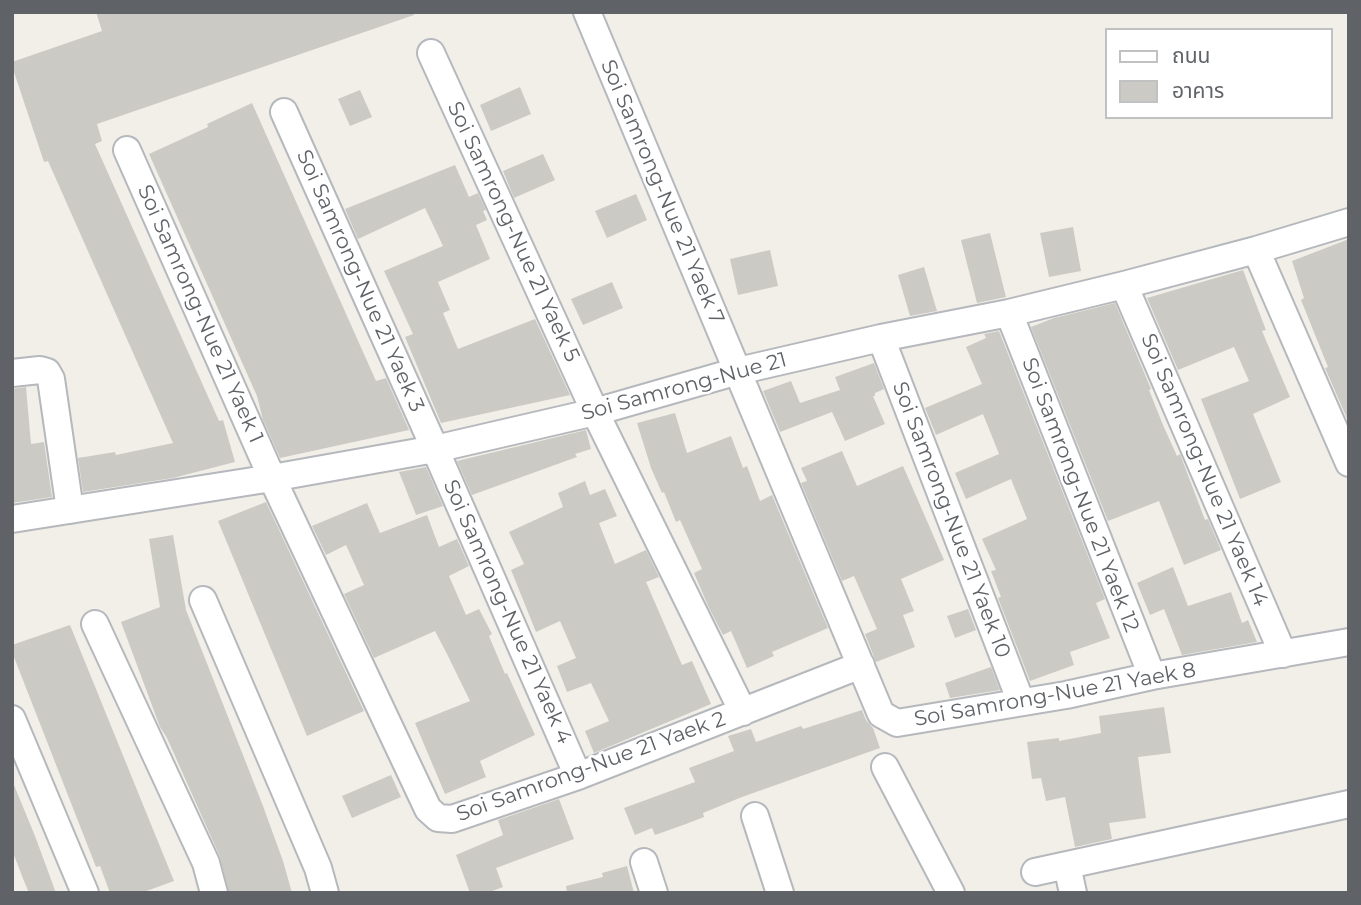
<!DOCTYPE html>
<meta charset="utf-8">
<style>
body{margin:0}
#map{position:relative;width:1361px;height:905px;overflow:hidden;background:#f1efe8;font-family:Montserrat,"Noto Sans Thai",sans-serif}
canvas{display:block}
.frame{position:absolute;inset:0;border:14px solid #5f6368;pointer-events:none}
.legend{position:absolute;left:1105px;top:28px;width:228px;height:91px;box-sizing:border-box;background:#fff;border:2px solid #bfc1c3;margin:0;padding:9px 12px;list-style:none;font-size:21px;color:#5f6368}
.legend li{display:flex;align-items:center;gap:14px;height:35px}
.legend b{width:35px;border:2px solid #bfc1c3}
</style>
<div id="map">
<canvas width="1361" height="905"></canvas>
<div class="frame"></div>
<ul class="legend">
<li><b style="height:9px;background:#fff"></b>ถนน</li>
<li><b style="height:19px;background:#cccac5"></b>อาคาร</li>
</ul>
</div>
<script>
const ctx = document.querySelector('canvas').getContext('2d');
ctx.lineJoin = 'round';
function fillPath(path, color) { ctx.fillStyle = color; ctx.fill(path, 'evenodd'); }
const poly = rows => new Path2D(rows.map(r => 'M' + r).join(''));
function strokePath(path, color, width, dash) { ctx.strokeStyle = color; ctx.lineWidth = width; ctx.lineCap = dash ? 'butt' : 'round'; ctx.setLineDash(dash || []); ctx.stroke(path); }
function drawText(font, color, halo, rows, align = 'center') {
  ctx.font = font + ' Montserrat,sans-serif'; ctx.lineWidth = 5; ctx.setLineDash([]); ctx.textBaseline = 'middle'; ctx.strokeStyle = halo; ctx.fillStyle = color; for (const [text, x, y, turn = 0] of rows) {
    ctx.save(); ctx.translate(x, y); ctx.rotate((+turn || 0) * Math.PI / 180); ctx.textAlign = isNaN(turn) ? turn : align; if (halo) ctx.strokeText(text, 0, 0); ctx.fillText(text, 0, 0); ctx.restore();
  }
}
const building = poly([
 [96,12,413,12,414,15,97,124,102,141,95,144,219,421,223,420,235,462,173,478,83,492,78,458,115,452,116,455,173,443,48,161,44,162,12,66,12,62,102,31],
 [520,87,531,114,491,131,480,105],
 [360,90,372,117,350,126,338,99],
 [252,103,376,381,386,378,409,430,280,458,263,420,257,396,149,154,208,127,207,124],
 [543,154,555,180,514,198,503,171],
 [455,165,469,197,478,193,486,210,483,211,487,220,476,225,490,259,438,282,450,310,443,313,458,349,535,319,570,395,441,423,405,337,413,334,384,271,443,246,425,208,358,239,345,209],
 [636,194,647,220,607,238,595,211],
 [1073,227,1081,271,1049,277,1040,233],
 [990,233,1006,297,977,303,961,240],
 [1349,239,1349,423,1325,368,1328,367,1301,300,1304,298,1292,261],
 [770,250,778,286,738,295,730,259],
 [924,267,937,311,910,316,898,275],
 [1243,270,1266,330,1262,331,1290,397,1253,414,1281,482,1240,499,1201,399,1249,381,1234,347,1178,370,1147,298],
 [612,282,623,308,583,325,571,299],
 [1115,303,1151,389,1149,390,1163,425,1177,456,1180,454,1205,520,1208,519,1221,550,1184,565,1159,501,1108,521,1031,327,1054,318],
 [999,331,1105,599,1096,603,1110,638,1070,652,1074,665,1030,681,998,598,1001,597,991,571,996,570,982,539,1027,519,1011,479,966,499,955,473,999,454,983,414,936,435,925,408,982,384,966,347,986,338,984,334],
 [874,363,884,389,875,393,875,396,873,396,885,424,845,441,832,412,780,432,763,391,791,381,800,403,840,390,835,377],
 [26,387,31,444,44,442,52,497,12,503,12,389],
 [675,413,687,453,731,436,743,468,747,466,760,501,772,495,828,628,772,652,774,656,747,668,731,631,723,635,709,608,694,573,702,569,680,520,676,522,664,492,662,493,651,468,637,423],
 [586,430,591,449,575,454,577,457,472,495,457,461],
 [842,451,857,486,903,466,944,560,901,579,914,611,903,615,915,647,876,662,865,634,877,629,854,576,842,581,801,483,807,481,801,468],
 [426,467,443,506,416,515,399,472],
 [585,481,590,495,605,489,617,516,599,523,615,564,646,550,659,577,646,582,682,665,692,661,711,704,594,753,585,731,609,721,591,683,567,692,557,666,576,658,560,621,536,632,511,570,524,564,509,532,563,507,558,493],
 [266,502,364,711,307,736,218,521],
 [367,503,380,533,427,515,439,547,457,539,469,566,449,576,466,615,479,609,492,634,489,636,505,674,507,673,535,735,480,761,486,777,445,794,415,723,470,701,447,654,435,631,374,658,344,594,364,585,346,545,326,555,312,526],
 [173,535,186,610,263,806,283,861,292,893,229,893,220,857,167,738,160,727,121,622,160,607,149,539],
 [1173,567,1188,606,1231,592,1242,623,1248,620,1257,642,1182,655,1164,609,1150,615,1137,583],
 [968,609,976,630,955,638,947,616],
 [70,625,174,881,141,893,110,893,100,866,96,867,12,652,12,645],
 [991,667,1000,690,950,698,945,683],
 [1164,707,1171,753,1138,757,1146,818,1109,823,1112,839,1075,847,1065,797,1046,801,1041,778,1032,779,1027,742,1059,738,1059,741,1101,733,1099,716],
 [862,710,866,720,873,728,880,748,742,797,703,813,704,817,686,824,655,835,652,828,635,835,624,808,695,782,689,768,734,751,728,736,751,729,756,742,801,726,803,729],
 [391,775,401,797,352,818,342,796],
 [14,785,35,836,56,893,29,893,24,881,12,850,12,786],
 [559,799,574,839,496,868,503,887,487,893,470,893,456,855,503,835,498,820],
 [627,866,634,893,567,893,566,886,603,877,602,873]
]);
const minor = poly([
 [587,12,881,714,897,723,1066,695,1152,676,1349,642],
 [431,53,595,412,743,712],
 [284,112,435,449,578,776],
 [127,150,272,478,428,809,438,818,452,819,578,776,861,665],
 [1256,250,1349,463],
 [1124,285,1283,654],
 [1009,313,1152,676],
 [881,338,1021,702],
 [12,373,40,370,47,372,51,379,70,510],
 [12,519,272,478,435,449,595,412,738,371,881,338,1009,313,1124,285,1256,250,1349,222],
 [203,600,318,868,325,893],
 [95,624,206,863,214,893],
 [12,719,85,893],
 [885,767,951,893],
 [755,816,780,893],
 [644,862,654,893],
 [1067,865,1073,893],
 [1035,872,1349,804]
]);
const streetNames = [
 ["Soi Samrong-Nue 21 Yaek 7",662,192,67],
 ["Soi Samrong-Nue 21 Yaek 5",513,232,65],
 ["Soi Samrong-Nue 21 Yaek 3",360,281,66],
 ["Soi Samrong-Nue 21 Yaek 1",200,314,66],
 ["Soi Samrong-Nue 21",684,387,-15],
 ["Soi Samrong-Nue 21 Yaek 14",1204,470,67],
 ["Soi Samrong-Nue 21 Yaek 12",1080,495,69],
 ["Soi Samrong-Nue 21 Yaek 10",951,520,69],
 ["Soi Samrong-Nue 21 Yaek 4",507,612,66],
 ["Soi Samrong-Nue 21 Yaek 8",1055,695,-10],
 ["Soi Samrong-Nue 21 Yaek 2",591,767,-20]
];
fillPath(building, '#cccac5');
strokePath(minor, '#b5b8bc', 30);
strokePath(minor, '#fff', 26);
drawText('21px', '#5f6368', '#fff', streetNames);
</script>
